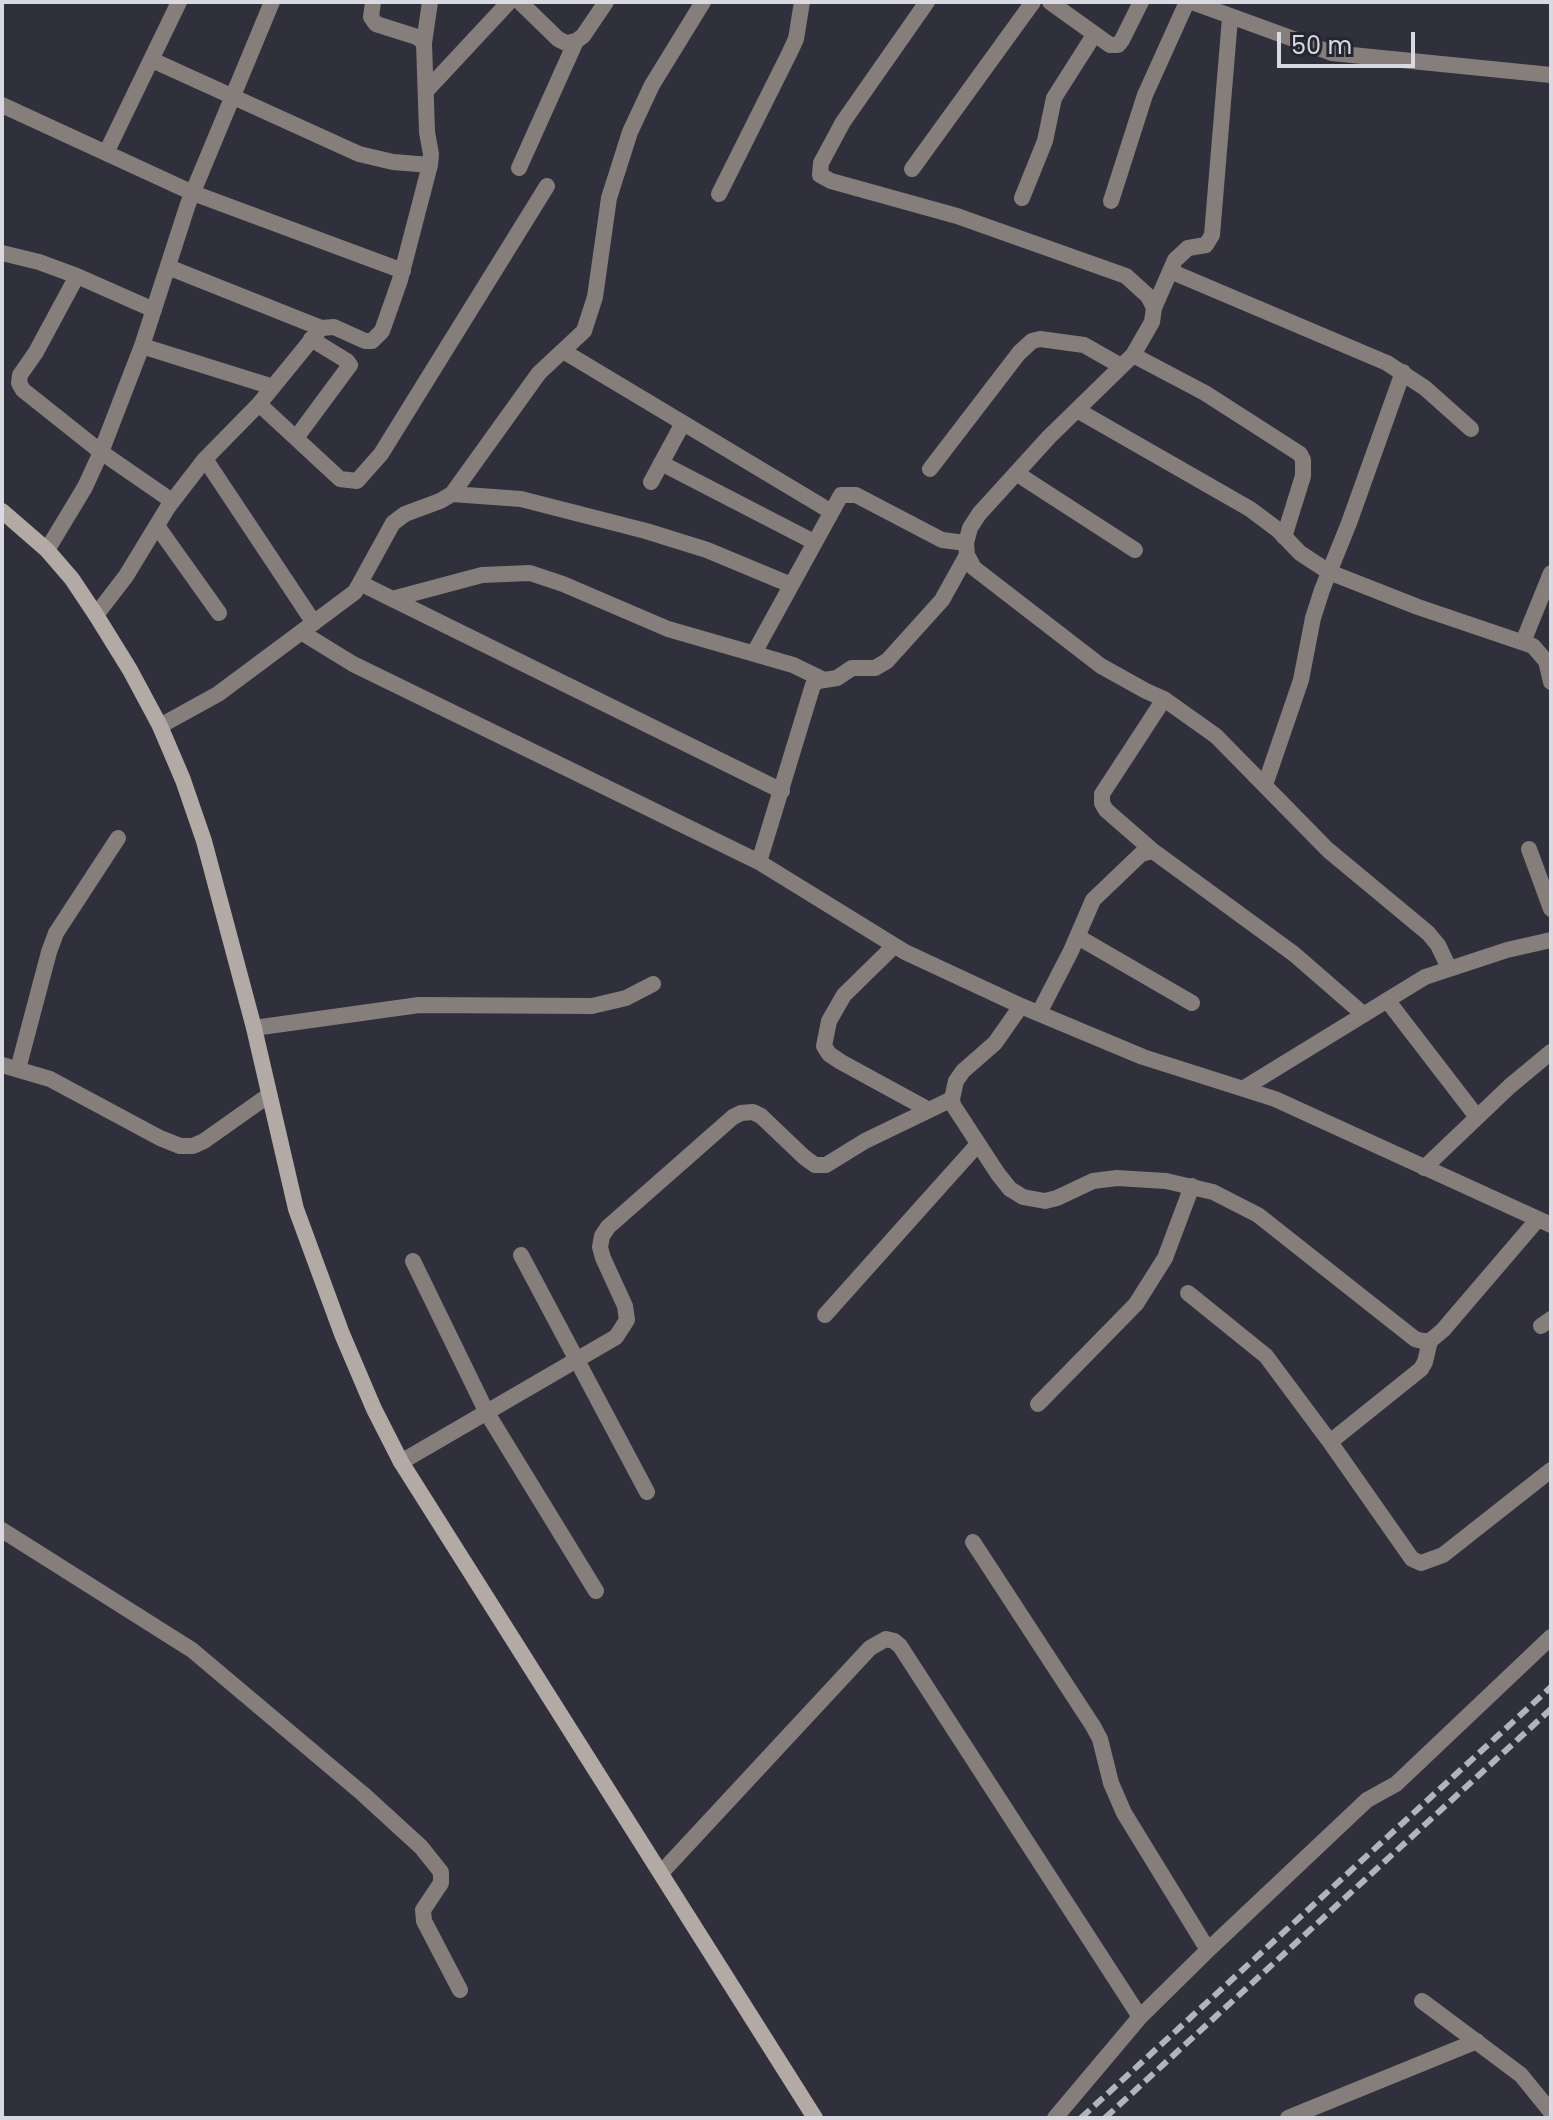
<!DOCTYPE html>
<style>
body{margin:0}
#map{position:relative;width:1553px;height:2120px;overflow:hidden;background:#2f303b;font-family:Poppins,sans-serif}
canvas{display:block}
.frame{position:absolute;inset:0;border:4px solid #d9dae1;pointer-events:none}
.scale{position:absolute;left:1277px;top:32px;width:138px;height:36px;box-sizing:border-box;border:4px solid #d9dae1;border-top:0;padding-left:10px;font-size:24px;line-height:28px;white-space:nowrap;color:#d9dae1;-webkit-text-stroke:6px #252631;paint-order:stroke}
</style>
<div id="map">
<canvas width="1553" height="2120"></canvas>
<div class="frame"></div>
<div class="scale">50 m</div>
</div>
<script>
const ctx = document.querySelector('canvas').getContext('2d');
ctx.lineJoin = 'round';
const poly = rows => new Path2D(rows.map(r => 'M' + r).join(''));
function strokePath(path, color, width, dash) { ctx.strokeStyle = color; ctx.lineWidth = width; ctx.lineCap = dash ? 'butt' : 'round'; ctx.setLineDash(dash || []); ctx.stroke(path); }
const street = poly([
 [520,2,558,39,566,43,576,41,583,36,606,2],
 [927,2,843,122,821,163,820,175,831,181,957,216,1126,276,1148,296,1154,308,1152,322,1133,355,1049,437,979,514,970,528,966,543,967,555,974,568,1101,666,1146,691,1164,699,1216,736,1328,850,1428,933,1438,945,1449,968],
 [1050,2,1110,45,1118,45,1122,40,1141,2],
 [1192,2,1332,53,1551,75],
 [424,43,430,2],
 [152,60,359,154,393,162,430,165],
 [426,91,509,2],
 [2,105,193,193,403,271],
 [106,153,179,2],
 [519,168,576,41],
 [912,169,1033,2],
 [719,194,789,54,796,39,802,2],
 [1022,198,1045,141,1054,98,1094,35],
 [1111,201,1145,95,1187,2],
 [2,253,39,262,77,276,154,310],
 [168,267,321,328],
 [1170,271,1387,363,1425,388,1471,429],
 [77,276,36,352,20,375,19,383,23,390,101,452,172,501],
 [1154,308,1175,260,1188,248,1206,245,1212,235,1230,18],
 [142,346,273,387],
 [563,351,830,511],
 [1133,355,1205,393,1300,454,1303,460,1303,476,1284,537],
 [259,404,340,479,357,481,381,454,547,186],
 [1077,410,1250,509,1278,530,1300,553,1329,572,1418,607,1533,646,1546,661,1551,682],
 [296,438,350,365,347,361,311,339],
 [205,459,314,623],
 [661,463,814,542],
 [930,469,1019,353,1032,341,1040,339,1084,345,1121,366],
 [1016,473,1135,550],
 [651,482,683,423],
 [452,494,521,499,646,531,707,550,791,585],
 [157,526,219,613],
 [47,550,85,487,101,452,142,346,188,204,272,2],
 [362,584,782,791],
 [392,599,482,575,530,573,563,584,668,629,793,665,824,680],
 [96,615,126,576,168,507,205,459,259,404,321,328,334,327,365,341,372,341,382,331,400,280,430,165,431,154,427,132,424,43,417,37,376,24,371,17,373,2],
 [301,632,353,664,759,862,905,952,1021,1006,1143,1057,1275,1099,1551,1225],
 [1523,642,1551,573],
 [754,653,841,495,856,495,942,540,966,543],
 [160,726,218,694,355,592,393,523,405,514,440,501,452,494,539,373,584,331,595,297,609,198,630,132,652,85,703,2],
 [1265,785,1301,680,1313,618,1322,590,1349,523,1403,372],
 [1529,849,1551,909],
 [1153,851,1106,810,1102,803,1102,794,1164,699],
 [759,862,813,685,818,681,837,678,852,668,875,668,887,661,942,600,967,555],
 [1078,937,1192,1003],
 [894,946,844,995,829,1021,824,1046,829,1054,841,1062,929,1110],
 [1387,1000,1477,1117],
 [1021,1006,995,1043,963,1071,956,1081,952,1099,953,1105,998,1174,1010,1189,1023,1197,1045,1201,1057,1198,1093,1181,1117,1178,1166,1181,1213,1192,1258,1215,1415,1339,1422,1341,1430,1341,1443,1330,1538,1219],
 [1039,1013,1071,951,1093,900,1141,854,1153,851,1294,954,1363,1014],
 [254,1028,419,1005,592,1006,626,998,653,984],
 [2,1065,50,1079,160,1138,180,1146,193,1146,204,1141,269,1095],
 [18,1069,49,952,56,933,118,838],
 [1244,1088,1425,977,1507,950,1551,940],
 [1424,1168,1510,1086,1551,1052],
 [521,1255,647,1492],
 [413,1261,487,1413,596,1591],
 [1188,1293,1266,1356,1330,1442,1412,1559,1421,1563,1443,1555,1551,1470],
 [825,1315,978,1144],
 [1541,1326,1551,1319],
 [1038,1404,1136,1304,1165,1258,1192,1186],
 [1330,1442,1421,1369,1425,1362,1430,1341],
 [401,1462,616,1337,627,1320,625,1306,603,1258,600,1247,602,1236,608,1227,733,1117,741,1113,753,1112,761,1116,804,1157,815,1165,826,1165,865,1141,952,1099],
 [2,1530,192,1650,363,1794,421,1847,441,1872,441,1883,423,1910,424,1921,460,1990],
 [973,1542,1093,1726,1100,1739,1111,1783,1124,1813,1208,1950],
 [661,1873,870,1648,886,1639,894,1641,900,1646,1140,2017],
 [1422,2001,1521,2075,1551,2112],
 [1055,2118,1140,2017,1208,1950,1367,1800,1396,1784,1551,1637],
 [1288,2118,1477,2041]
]);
const secondary = poly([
 [2,511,47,550,72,579,96,615,130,670,160,726,183,780,204,841,254,1028,296,1209,342,1334,374,1409,401,1462,815,2118]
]);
const rail = poly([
 [1081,2118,1551,1687],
 [1105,2118,1551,1709]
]);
strokePath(street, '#857e7b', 16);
strokePath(secondary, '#b4aaa5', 16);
strokePath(rail, '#b2b3bb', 6, [12, 6]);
</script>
